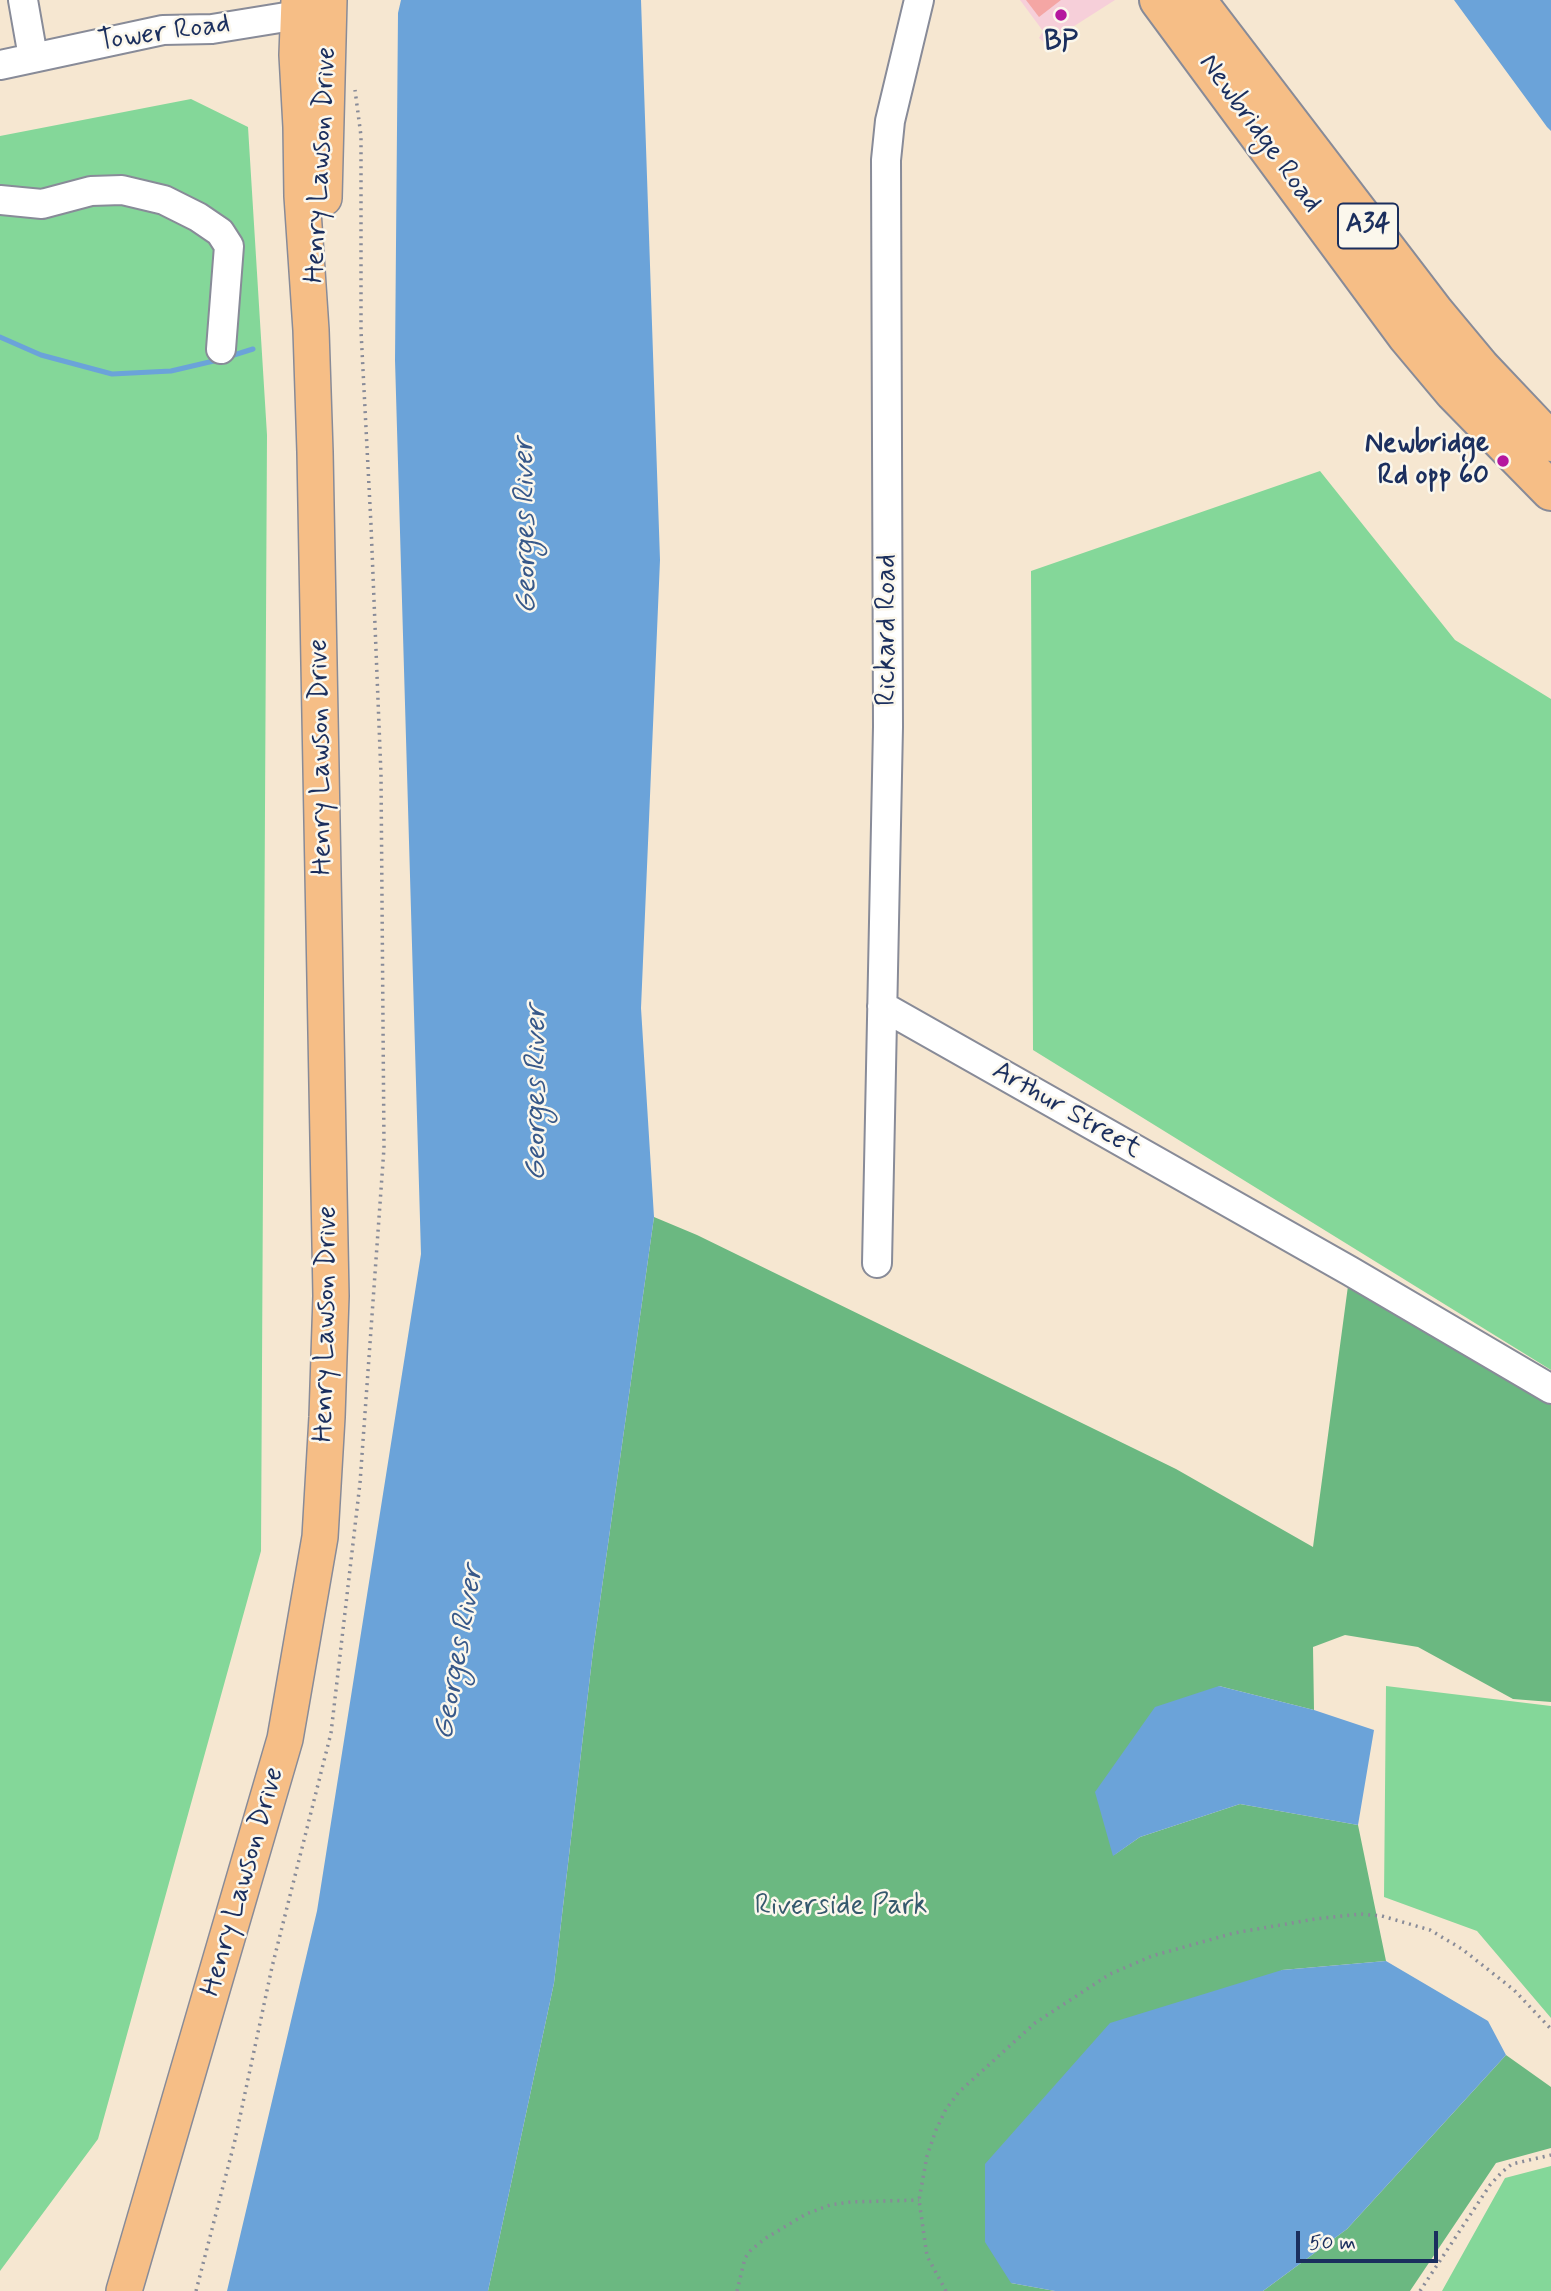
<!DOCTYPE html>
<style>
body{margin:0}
#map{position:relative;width:1551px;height:2291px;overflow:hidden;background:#f6e7d1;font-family:Mynerve,sans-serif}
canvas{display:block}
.scale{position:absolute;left:1296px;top:2231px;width:142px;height:32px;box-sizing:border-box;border:4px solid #1b2f5e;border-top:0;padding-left:9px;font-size:21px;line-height:24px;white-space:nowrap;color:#1b2f5e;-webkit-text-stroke:5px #fbf7ec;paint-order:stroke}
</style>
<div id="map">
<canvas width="1551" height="2291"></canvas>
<div class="scale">50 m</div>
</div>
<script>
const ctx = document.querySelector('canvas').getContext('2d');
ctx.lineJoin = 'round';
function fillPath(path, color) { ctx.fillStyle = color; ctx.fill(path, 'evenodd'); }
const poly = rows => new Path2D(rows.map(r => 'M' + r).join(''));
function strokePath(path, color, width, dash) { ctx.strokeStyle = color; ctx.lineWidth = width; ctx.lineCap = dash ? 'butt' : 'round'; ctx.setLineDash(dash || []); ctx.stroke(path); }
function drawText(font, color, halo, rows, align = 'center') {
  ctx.font = font + ' Mynerve,sans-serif'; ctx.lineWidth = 5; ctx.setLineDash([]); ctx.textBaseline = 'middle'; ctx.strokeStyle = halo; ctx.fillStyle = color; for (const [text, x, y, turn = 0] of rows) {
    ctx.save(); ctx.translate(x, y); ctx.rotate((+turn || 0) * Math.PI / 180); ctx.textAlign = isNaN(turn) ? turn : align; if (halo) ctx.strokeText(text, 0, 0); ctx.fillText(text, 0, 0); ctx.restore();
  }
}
const built = poly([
 [1020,0,1115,0,1046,44,1039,38,1043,31]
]);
const green = poly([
 [191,99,248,127,267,435,261,1551,98,2139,0,2271,0,136],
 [1320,471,1455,640,1551,699,1551,1370,1033,1050,1031,571],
 [1386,1686,1551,1706,1551,2018,1477,1931,1384,1897],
 [1551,2166,1551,2291,1442,2291,1505,2178]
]);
const forest = poly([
 [654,1217,697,1235,1176,1469,1313,1547,1350,1271,1551,1389,1551,1702,1513,1699,1418,1647,1345,1635,1313,1647,1314,1710,1219,1686,1114,1855,1140,1837,1240,1804,1358,1825,1386,1961,1282,1970,1011,2283,1055,2291,488,2291,554,1983,593,1651],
 [1506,2055,1551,2087,1551,2148,1496,2163,1410,2291,1263,2291,1347,2229]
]);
const water = poly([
 [401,0,641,0,660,560,641,1008,654,1217,593,1651,554,1983,488,2291,227,2291,317,1911,421,1254,395,360,398,13],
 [1454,0,1551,0,1551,131,1547,127],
 [1219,1686,1314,1710,1374,1730,1358,1825,1240,1804,1140,1837,1113,1856,1095,1792,1155,1707],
 [1386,1961,1488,2021,1506,2055,1347,2229,1263,2291,1055,2291,1011,2283,985,2242,985,2164,1110,2023,1282,1970]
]);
const stream = poly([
 [0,337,41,355,112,374,171,371,218,360,253,349]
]);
const building = poly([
 [1026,0,1061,0,1039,17]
]);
const path = poly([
 [196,2291,235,2140,272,1967,331,1733,360,1483,384,1148,381,775,371,525,361,331,361,136,355,90],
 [737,2291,745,2258,751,2250,766,2238,806,2214,830,2205,851,2202,919,2200],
 [946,2291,927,2256,919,2200,927,2156,936,2130,946,2109,959,2092,1035,2023,1110,1974,1152,1956,1234,1933,1315,1919,1360,1914,1382,1916,1430,1930,1462,1949,1514,1990,1551,2029],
 [1420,2291,1490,2185,1502,2172,1512,2164,1551,2155]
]);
const minor = poly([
 [23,0,33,57],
 [0,65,163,30,212,29,317,12],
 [0,200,42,204,91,191,122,190,164,200,198,217,220,232,229,246,221,349],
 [882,1006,1350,1271,1551,1389],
 [877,1263,888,727,886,160,890,121,919,0]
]);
const major = poly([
 [324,198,329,0],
 [124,2291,285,1739,320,1537,327,1417,331,1296,315,452,311,330,302,196,301,127,297,55,299,0]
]);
const highway = poly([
 [1159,0,1407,336,1454,392,1551,491],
 [1196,0,1435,313,1480,367,1551,442]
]);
const markers = [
 [1061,15,7,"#b5179e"],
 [1503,461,7,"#b5179e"]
];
const shields = [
 [1368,226,60]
];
const shieldNames = [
 ["A34",1368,226]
];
const streetNames = [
 ["Tower Road",164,34,-8],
 ["Newbridge Road",1259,134,54],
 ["Henry Lawson Drive",322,165,-87],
 ["Rickard Road",888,630,-90],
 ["Henry Lawson Drive",322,757,-91],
 ["Arthur Street",1066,1111,30],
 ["Henry Lawson Drive",327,1324,-89],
 ["Henry Lawson Drive",244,1882,-74]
];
const poiNames = [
 ["BP",1061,43],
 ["Newbridge",1489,445,"right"],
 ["Rd opp 60",1489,477,"right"]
];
const parkNames = [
 ["Riverside Park",841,1907]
];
const waterNames = [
 ["Georges River",527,526,-91],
 ["Georges River",538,1093,-90],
 ["Georges River",460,1653,-80]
];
fillPath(built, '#f6cfd9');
fillPath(green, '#84d799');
fillPath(forest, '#6bb881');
fillPath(water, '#6ba3d9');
strokePath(stream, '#6ba3d9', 5);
fillPath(building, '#f4a6a4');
strokePath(minor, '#888b98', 32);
strokePath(major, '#888b98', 38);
strokePath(highway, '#888b98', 42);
strokePath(path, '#888b98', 3.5, [2, 5]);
strokePath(minor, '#fff', 28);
strokePath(major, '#f6be86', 35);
strokePath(highway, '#f6be86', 38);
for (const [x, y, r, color] of markers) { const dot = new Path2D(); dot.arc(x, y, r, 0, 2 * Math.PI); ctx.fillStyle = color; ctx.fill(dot); strokePath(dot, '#fbf7ec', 2.5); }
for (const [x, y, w] of shields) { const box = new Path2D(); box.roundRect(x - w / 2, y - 22.5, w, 45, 5); ctx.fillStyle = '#fbf7ec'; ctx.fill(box); strokePath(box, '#1b2f5e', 2); }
drawText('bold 26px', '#1b2f5e', null, shieldNames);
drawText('28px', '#1b2f5e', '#fbf7ec', streetNames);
drawText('bold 28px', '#1b2f5e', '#fbf7ec', poiNames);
drawText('28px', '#35596d', '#fbf7ec', parkNames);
drawText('italic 30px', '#375889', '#fbf7ec', waterNames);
</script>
